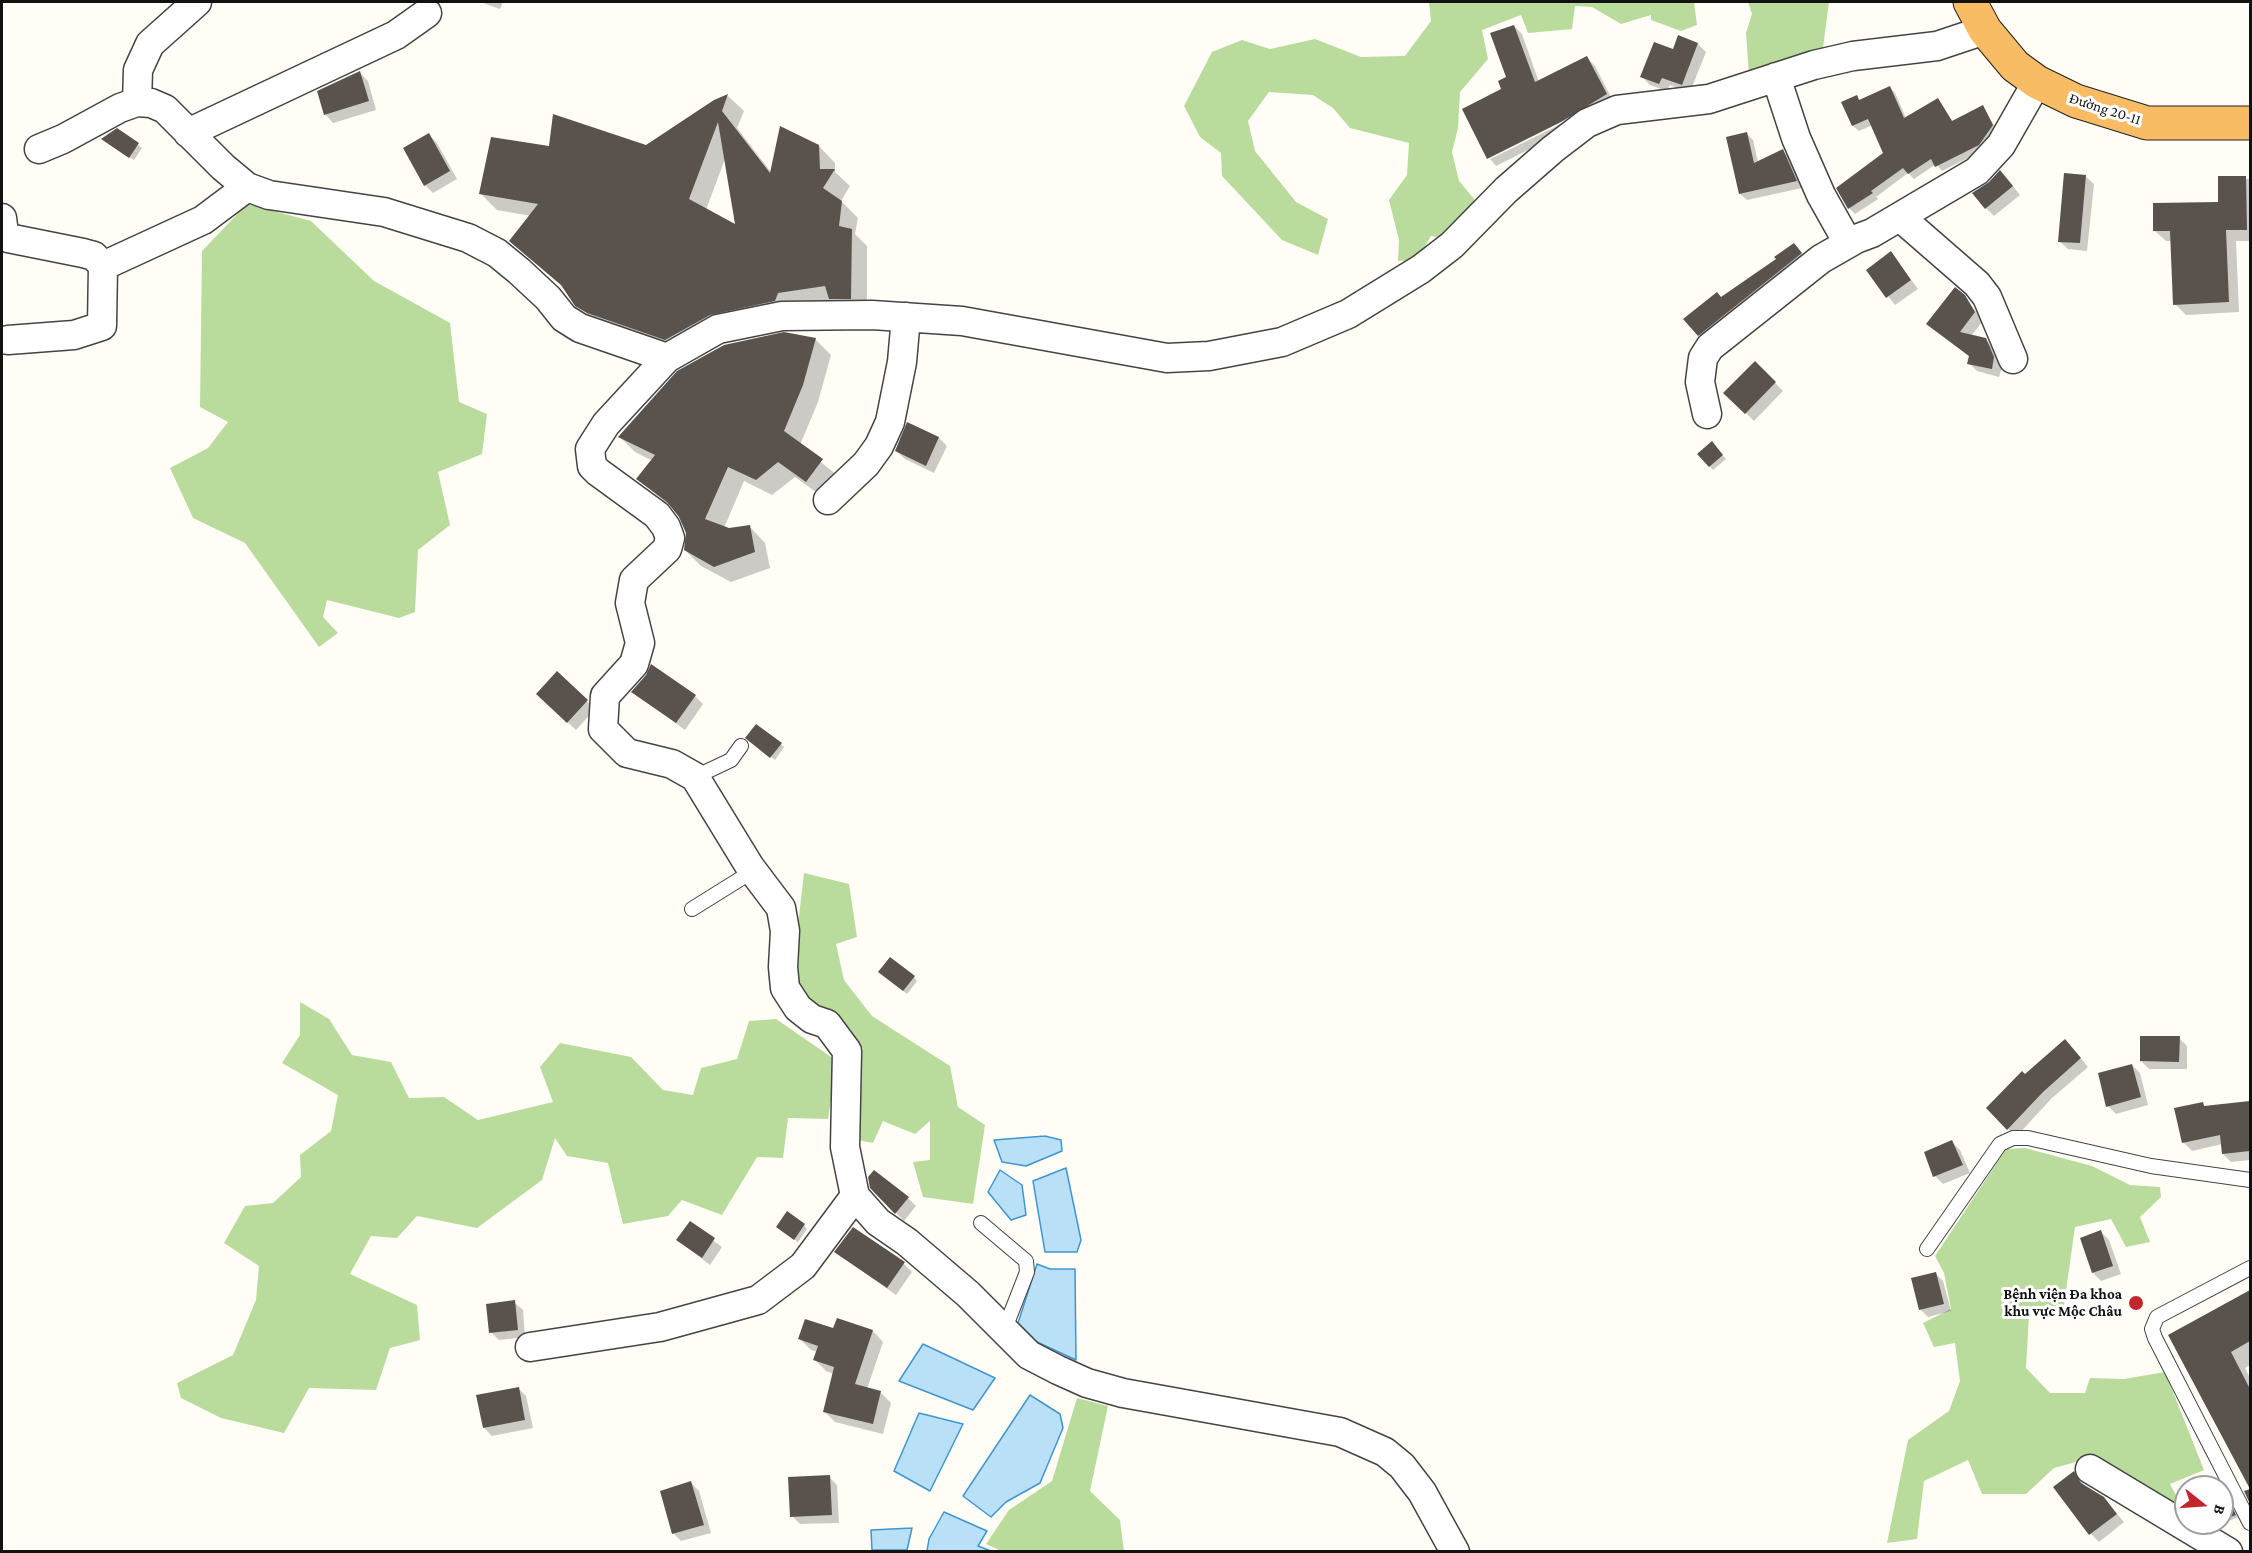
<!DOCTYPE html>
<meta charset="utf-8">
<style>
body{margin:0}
#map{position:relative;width:2252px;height:1553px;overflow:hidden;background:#fffdf5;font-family:"Crimson Pro",serif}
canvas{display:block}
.frame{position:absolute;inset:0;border:3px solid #111;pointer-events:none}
.north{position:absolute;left:2174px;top:1475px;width:60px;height:60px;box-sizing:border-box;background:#fff;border:2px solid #a0a0a0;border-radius:50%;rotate:107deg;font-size:16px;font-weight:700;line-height:24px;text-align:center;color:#111}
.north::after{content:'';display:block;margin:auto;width:21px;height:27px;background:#c4262e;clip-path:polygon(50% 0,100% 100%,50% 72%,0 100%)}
</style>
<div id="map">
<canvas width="2252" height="1553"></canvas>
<div class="frame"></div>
<div class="north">B</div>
</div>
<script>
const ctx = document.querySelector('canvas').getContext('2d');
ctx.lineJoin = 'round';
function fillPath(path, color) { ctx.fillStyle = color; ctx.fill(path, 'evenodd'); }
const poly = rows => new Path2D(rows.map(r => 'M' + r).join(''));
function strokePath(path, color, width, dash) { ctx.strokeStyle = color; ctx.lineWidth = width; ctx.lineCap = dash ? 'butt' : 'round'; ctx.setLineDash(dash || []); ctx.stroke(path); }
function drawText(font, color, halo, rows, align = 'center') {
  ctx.font = font + ' "Crimson Pro",serif'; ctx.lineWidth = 6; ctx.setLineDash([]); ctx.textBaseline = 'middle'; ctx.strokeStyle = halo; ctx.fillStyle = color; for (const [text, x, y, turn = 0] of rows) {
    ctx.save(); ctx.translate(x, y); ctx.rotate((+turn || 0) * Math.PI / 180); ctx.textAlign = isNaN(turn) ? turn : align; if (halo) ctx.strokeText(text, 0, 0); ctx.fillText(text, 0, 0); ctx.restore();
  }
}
const forest = poly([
 [1429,2,1694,2,1697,25,1681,31,1651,20,1651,15,1621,24,1592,7,1575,6,1572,29,1528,33,1521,15,1482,30,1488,59,1460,92,1458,128,1452,152,1459,181,1475,200,1458,229,1445,238,1431,236,1417,260,1398,261,1399,240,1389,200,1407,175,1409,143,1350,128,1333,108,1313,95,1269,92,1248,121,1255,151,1296,202,1328,219,1318,255,1282,240,1222,176,1221,153,1200,137,1184,106,1212,52,1242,40,1270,49,1315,39,1361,57,1405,56,1431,21],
 [1748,2,1829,2,1822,56,1749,75,1746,33,1752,14],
 [247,204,311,221,374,281,450,323,459,402,487,414,482,454,438,472,450,525,418,550,415,612,399,618,327,600,323,617,338,633,319,647,245,543,193,518,170,468,208,448,228,422,200,407,202,251],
 [804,873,849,884,857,937,836,944,844,980,872,1016,950,1066,958,1107,985,1125,973,1204,923,1197,913,1162,930,1160,930,1121,915,1134,883,1121,873,1143,858,1140,859,1058,851,1030,827,1010,805,1000,792,977],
 [300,1002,329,1019,352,1055,391,1062,409,1098,444,1097,478,1120,553,1102,540,1067,560,1043,631,1057,663,1090,693,1095,701,1068,737,1059,749,1021,776,1019,837,1061,828,1119,788,1118,783,1158,757,1157,722,1215,682,1200,668,1216,623,1224,608,1163,567,1156,555,1138,542,1180,477,1228,417,1216,397,1238,371,1236,350,1274,417,1305,420,1340,390,1348,376,1390,309,1388,284,1433,221,1418,181,1398,177,1383,233,1355,256,1300,259,1266,224,1243,245,1206,273,1203,301,1177,300,1155,331,1131,338,1095,282,1063,300,1035],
 [2025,1148,2092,1166,2130,1185,2160,1187,2161,1197,2140,1217,2150,1242,2126,1247,2111,1219,2075,1227,2064,1305,2029,1316,2026,1368,2050,1393,2085,1393,2090,1378,2124,1379,2165,1372,2204,1470,2170,1484,2186,1513,2087,1459,2054,1468,2026,1494,1982,1494,1968,1460,1924,1481,1917,1539,1887,1543,1908,1440,1949,1411,1960,1381,1955,1343,1934,1347,1923,1323,1951,1309,1944,1273,1935,1256,2006,1149],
 [1077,1398,1108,1406,1090,1491,1120,1520,1124,1551,1001,1551,986,1544,1009,1510,1052,1481]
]);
const water = poly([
 [1045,1136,1061,1140,1062,1151,1026,1166,1002,1162,994,1140,1045,1136],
 [1066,1168,1081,1240,1077,1252,1045,1252,1033,1181,1066,1168],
 [1000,1170,1022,1185,1026,1215,1011,1220,988,1192,1000,1170],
 [1037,1264,1050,1269,1075,1269,1076,1360,1037,1342,1018,1323,1037,1264],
 [923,1344,995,1378,973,1410,899,1381,923,1344],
 [1030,1395,1060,1414,1063,1428,1040,1483,1006,1502,991,1517,963,1496,1030,1395],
 [919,1413,963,1424,930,1491,894,1471,919,1413],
 [944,1512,987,1531,978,1546,991,1551,927,1551,929,1539,944,1512],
 [912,1528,907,1550,872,1550,871,1530,912,1528]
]);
const shadow = poly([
 [480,2,503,2,500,9],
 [1514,26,1522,34,1539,82,1587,58,1595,66,1614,103,1570,129,1496,166,1490,159,1569,120,1568,117,1488,158,1508,78],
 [1698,44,1706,52,1690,92,1670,85,1667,91,1650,85,1642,77,1674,51],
 [360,73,368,81,376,110,333,123,325,114],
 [1890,88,1895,93,1906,118,1938,100,1953,122,1983,107,1998,132,1984,150,1942,171,1936,164,1914,179,1908,173,1876,197,1878,199,1855,214,1849,208,1885,154,1873,125,1859,131,1853,126,1843,103,1857,97,1861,101],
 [728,96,744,111,737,128,771,172,819,146,835,163,835,172,850,186,841,201,858,218,855,234,867,246,867,314,835,303,682,355,593,321,567,290,511,241,531,216,497,210,481,194,550,148,646,146],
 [725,159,737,227,706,210],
 [117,130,142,148,134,160,106,142],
 [1747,134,1753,140,1758,162,1783,151,1789,158,1802,188,1747,200,1740,194],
 [429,135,437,143,457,179,433,193,425,185],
 [2085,176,2094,184,2087,251,2068,249,2059,241],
 [2220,178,2250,179,2250,241,2236,241,2239,312,2186,315,2175,304,2172,241,2166,241,2155,231,2220,204],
 [2008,180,2020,195,1994,216,1986,208],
 [1794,245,1808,261,1706,343,1699,335],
 [1891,253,1918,289,1895,305,1868,270],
 [1964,296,1983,321,1971,336,1986,340,1994,348,2002,367,1999,377,1977,371,1969,363,1970,357,1928,324],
 [815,339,831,355,818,402,800,445,838,476,823,497,795,477,772,495,744,481,724,528,729,530,750,527,765,543,770,568,731,582,701,566,685,550,687,533,677,512,638,479,653,461,635,452,620,437],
 [1755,363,1783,391,1754,421,1726,393],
 [908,424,939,438,947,446,934,473,905,459,896,451],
 [1715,447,1726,459,1713,470,1699,454],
 [557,673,595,709,576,730,546,702],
 [633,692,695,696,703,704,685,730],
 [751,742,781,744,784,747,775,760],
 [884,976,914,977,917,981,907,994],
 [2179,1038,2187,1046,2187,1069,2149,1069,2141,1061],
 [2073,1049,2088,1067,2051,1099,2016,1137,1988,1108,2025,1076],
 [2132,1065,2140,1073,2148,1105,2116,1114,2108,1106],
 [2202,1103,2207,1108,2250,1103,2250,1160,2231,1162,2223,1154,2222,1144,2192,1151,2184,1143,2176,1109],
 [1952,1142,1960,1150,1970,1173,1943,1184,1935,1176],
 [872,1188,908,1198,916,1206,904,1221],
 [690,1223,722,1247,710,1265,678,1240],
 [804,1225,807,1229,798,1242,781,1230],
 [2101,1232,2109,1240,2121,1274,2101,1281,2093,1273,2082,1239],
 [836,1252,904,1264,912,1272,896,1295],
 [1935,1273,1943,1281,1951,1311,1928,1317,1920,1309],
 [2250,1292,2250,1365,2245,1368,2250,1378,2250,1487,2170,1335],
 [514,1302,523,1310,525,1337,499,1340,491,1332],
 [838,1320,873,1331,883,1342,867,1389,880,1392,891,1403,883,1434,835,1422,824,1411,834,1374,826,1371,815,1360,818,1352,811,1350,800,1339,834,1330],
 [518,1388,526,1396,533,1428,492,1436,484,1428],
 [2074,1473,2086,1487,2103,1498,2124,1522,2099,1542,2091,1534],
 [829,1477,837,1485,839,1523,800,1524,792,1516],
 [691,1483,699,1491,711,1533,681,1541,673,1533],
 [2226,1499,2238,1517,2217,1526,2212,1523,2222,1523,2222,1501]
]);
const building = poly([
 [1514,25,1535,82,1587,56,1607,94,1561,122,1487,159,1462,109,1501,89,1498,81,1506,77,1490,33],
 [1678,35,1698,43,1682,85,1662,78,1659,84,1640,77,1654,42,1673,49],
 [360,71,369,101,324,115,317,91],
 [1890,86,1904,118,1938,98,1952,121,1983,105,1993,125,1979,145,1935,167,1931,159,1908,174,1903,168,1871,191,1873,193,1848,209,1836,188,1883,153,1868,119,1852,126,1841,102,1857,95,1859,100],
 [728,94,722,111,770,173,780,126,819,145,820,169,835,169,823,188,842,201,839,226,852,229,851,299,829,299,825,286,778,293,775,301,710,315,665,340,587,313,575,306,561,285,509,241,538,204,479,194,491,137,549,146,553,114,646,145,714,100],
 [718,122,735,224,689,199],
 [117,128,139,143,129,158,101,139],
 [1747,132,1754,163,1783,149,1797,181,1739,194,1726,137],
 [429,133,450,171,424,186,403,148],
 [2000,170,2013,186,1985,209,1972,193,1989,182],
 [2064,173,2086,175,2080,243,2058,242],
 [2218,176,2246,176,2247,230,2226,230,2229,302,2173,305,2170,231,2153,231,2153,203,2218,202],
 [1794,243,1802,253,1698,336,1683,319,1717,292,1721,297,1776,259,1774,257],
 [1891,251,1911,280,1886,298,1866,270],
 [1955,287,1965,295,1975,312,1960,332,1986,338,1994,357,1992,369,1967,364,1969,356,1926,324],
 [784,332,816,338,803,385,784,431,823,459,806,482,778,462,756,480,728,467,705,519,729,528,750,525,755,552,714,567,684,550,686,533,679,517,667,502,636,479,655,455,618,437,677,371,724,345],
 [1755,361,1776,382,1745,414,1723,393],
 [907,422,939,437,926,466,895,451],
 [1712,441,1723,455,1709,467,1697,454],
 [651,664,696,695,676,723,631,692,646,675],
 [557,671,588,700,567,723,536,694],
 [756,724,782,743,770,758,745,738],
 [890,957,915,976,903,991,878,972],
 [2140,1036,2180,1036,2179,1062,2140,1061],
 [2065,1039,2081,1058,2043,1092,2007,1130,1986,1108,2022,1071,2025,1074],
 [2132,1064,2141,1097,2106,1107,2098,1073],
 [2250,1101,2250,1151,2222,1154,2220,1135,2182,1143,2174,1108,2203,1102,2204,1106],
 [1952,1140,1963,1165,1933,1177,1924,1152],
 [874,1170,909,1197,895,1214,870,1188,868,1177],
 [787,1211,805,1224,794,1240,776,1227],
 [690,1221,715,1238,702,1258,676,1240],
 [853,1227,905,1262,887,1288,834,1252],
 [2101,1230,2113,1266,2092,1273,2080,1238],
 [1936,1272,1944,1304,1919,1310,1911,1278],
 [2250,1290,2250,1341,2231,1352,2250,1389,2250,1504,2244,1491,2250,1489,2168,1335],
 [515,1300,518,1330,489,1333,486,1304],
 [837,1318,873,1330,855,1384,881,1391,873,1424,823,1412,834,1367,813,1360,818,1346,798,1339,805,1319,833,1328],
 [519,1387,525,1420,483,1428,476,1395],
 [2074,1471,2081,1483,2104,1497,2117,1514,2089,1535,2053,1487],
 [830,1475,832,1515,790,1517,788,1477],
 [691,1481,704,1525,672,1534,660,1491],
 [2227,1497,2236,1515,2222,1520,2222,1499]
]);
const service = poly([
 [695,777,731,760,741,746],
 [692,909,753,871],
 [981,1223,1026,1261,1027,1272,1004,1331],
 [1927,1249,2000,1144,2013,1138,2028,1138,2151,1166,2250,1180],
 [2250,1523,2155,1338,2152,1329,2157,1317,2250,1268]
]);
const minor = poly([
 [1776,77,1796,138,1821,195,1848,243],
 [137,102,138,70,150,44,197,2],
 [188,133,396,35,427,13],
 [39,149,63,139,120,108,137,102,151,103,165,109,223,167,247,187,269,195,384,212,468,238,497,253,519,271,548,298,564,318,580,328,667,358],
 [1900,217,1977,284,1987,297,2013,359],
 [2,218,4,233,8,238,83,253,94,256,103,266],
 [8,340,74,335,102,326,103,266,203,220,247,187],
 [1707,414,1700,382,1703,358,1710,347,1821,259,1856,239,1872,233,1977,171,2001,145,2037,82],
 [828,500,866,464,879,446,890,422,902,362,906,317],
 [530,1347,660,1327,758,1300,803,1266,855,1196],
 [2090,1469,2228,1552],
 [1455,1552,1422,1492,1402,1466,1385,1452,1340,1432,1123,1393,1087,1383,1058,1370,1029,1355,968,1294,907,1242,878,1222,855,1196,845,1147,847,1051,827,1024,812,1019,798,1008,785,988,783,967,785,931,781,908,750,867,695,777,672,764,627,753,603,729,605,696,634,664,640,643,630,603,634,580,667,549,670,538,666,527,657,515,598,472,592,466,590,449,606,424,667,358,718,329,782,316,872,315,962,321,1167,358,1209,356,1282,342,1348,314,1421,269,1452,245,1506,190,1553,149,1587,123,1617,110,1709,99,1814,65,1853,56,1937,46,1985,30]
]);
const trunk = poly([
 [1970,2,1985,30,2015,66,2037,82,2076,101,2147,123,2250,123]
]);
const markers = [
 [2136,1303,8,"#c4262e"]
];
const streetNames = [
 ["Đường 20-11",2105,109,18]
];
const poiNames = [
 ["Bệnh viện Đa khoa",2122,1294],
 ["khu vực Mộc Châu",2122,1311]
];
fillPath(forest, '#b9dc9c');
fillPath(water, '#b9e0f7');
strokePath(water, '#3f96cf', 1.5);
fillPath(shadow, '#0003');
fillPath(building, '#5a524d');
strokePath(service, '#444', 16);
strokePath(minor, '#444', 31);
strokePath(trunk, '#222', 35);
strokePath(service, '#fff', 14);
strokePath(minor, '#fff', 28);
strokePath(trunk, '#f7bc64', 33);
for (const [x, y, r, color] of markers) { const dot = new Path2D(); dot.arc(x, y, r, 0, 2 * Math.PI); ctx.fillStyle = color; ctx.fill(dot); strokePath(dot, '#fff', 2); }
drawText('15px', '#111', '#fff', streetNames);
drawText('bold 15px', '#111', '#fff', poiNames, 'right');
</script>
